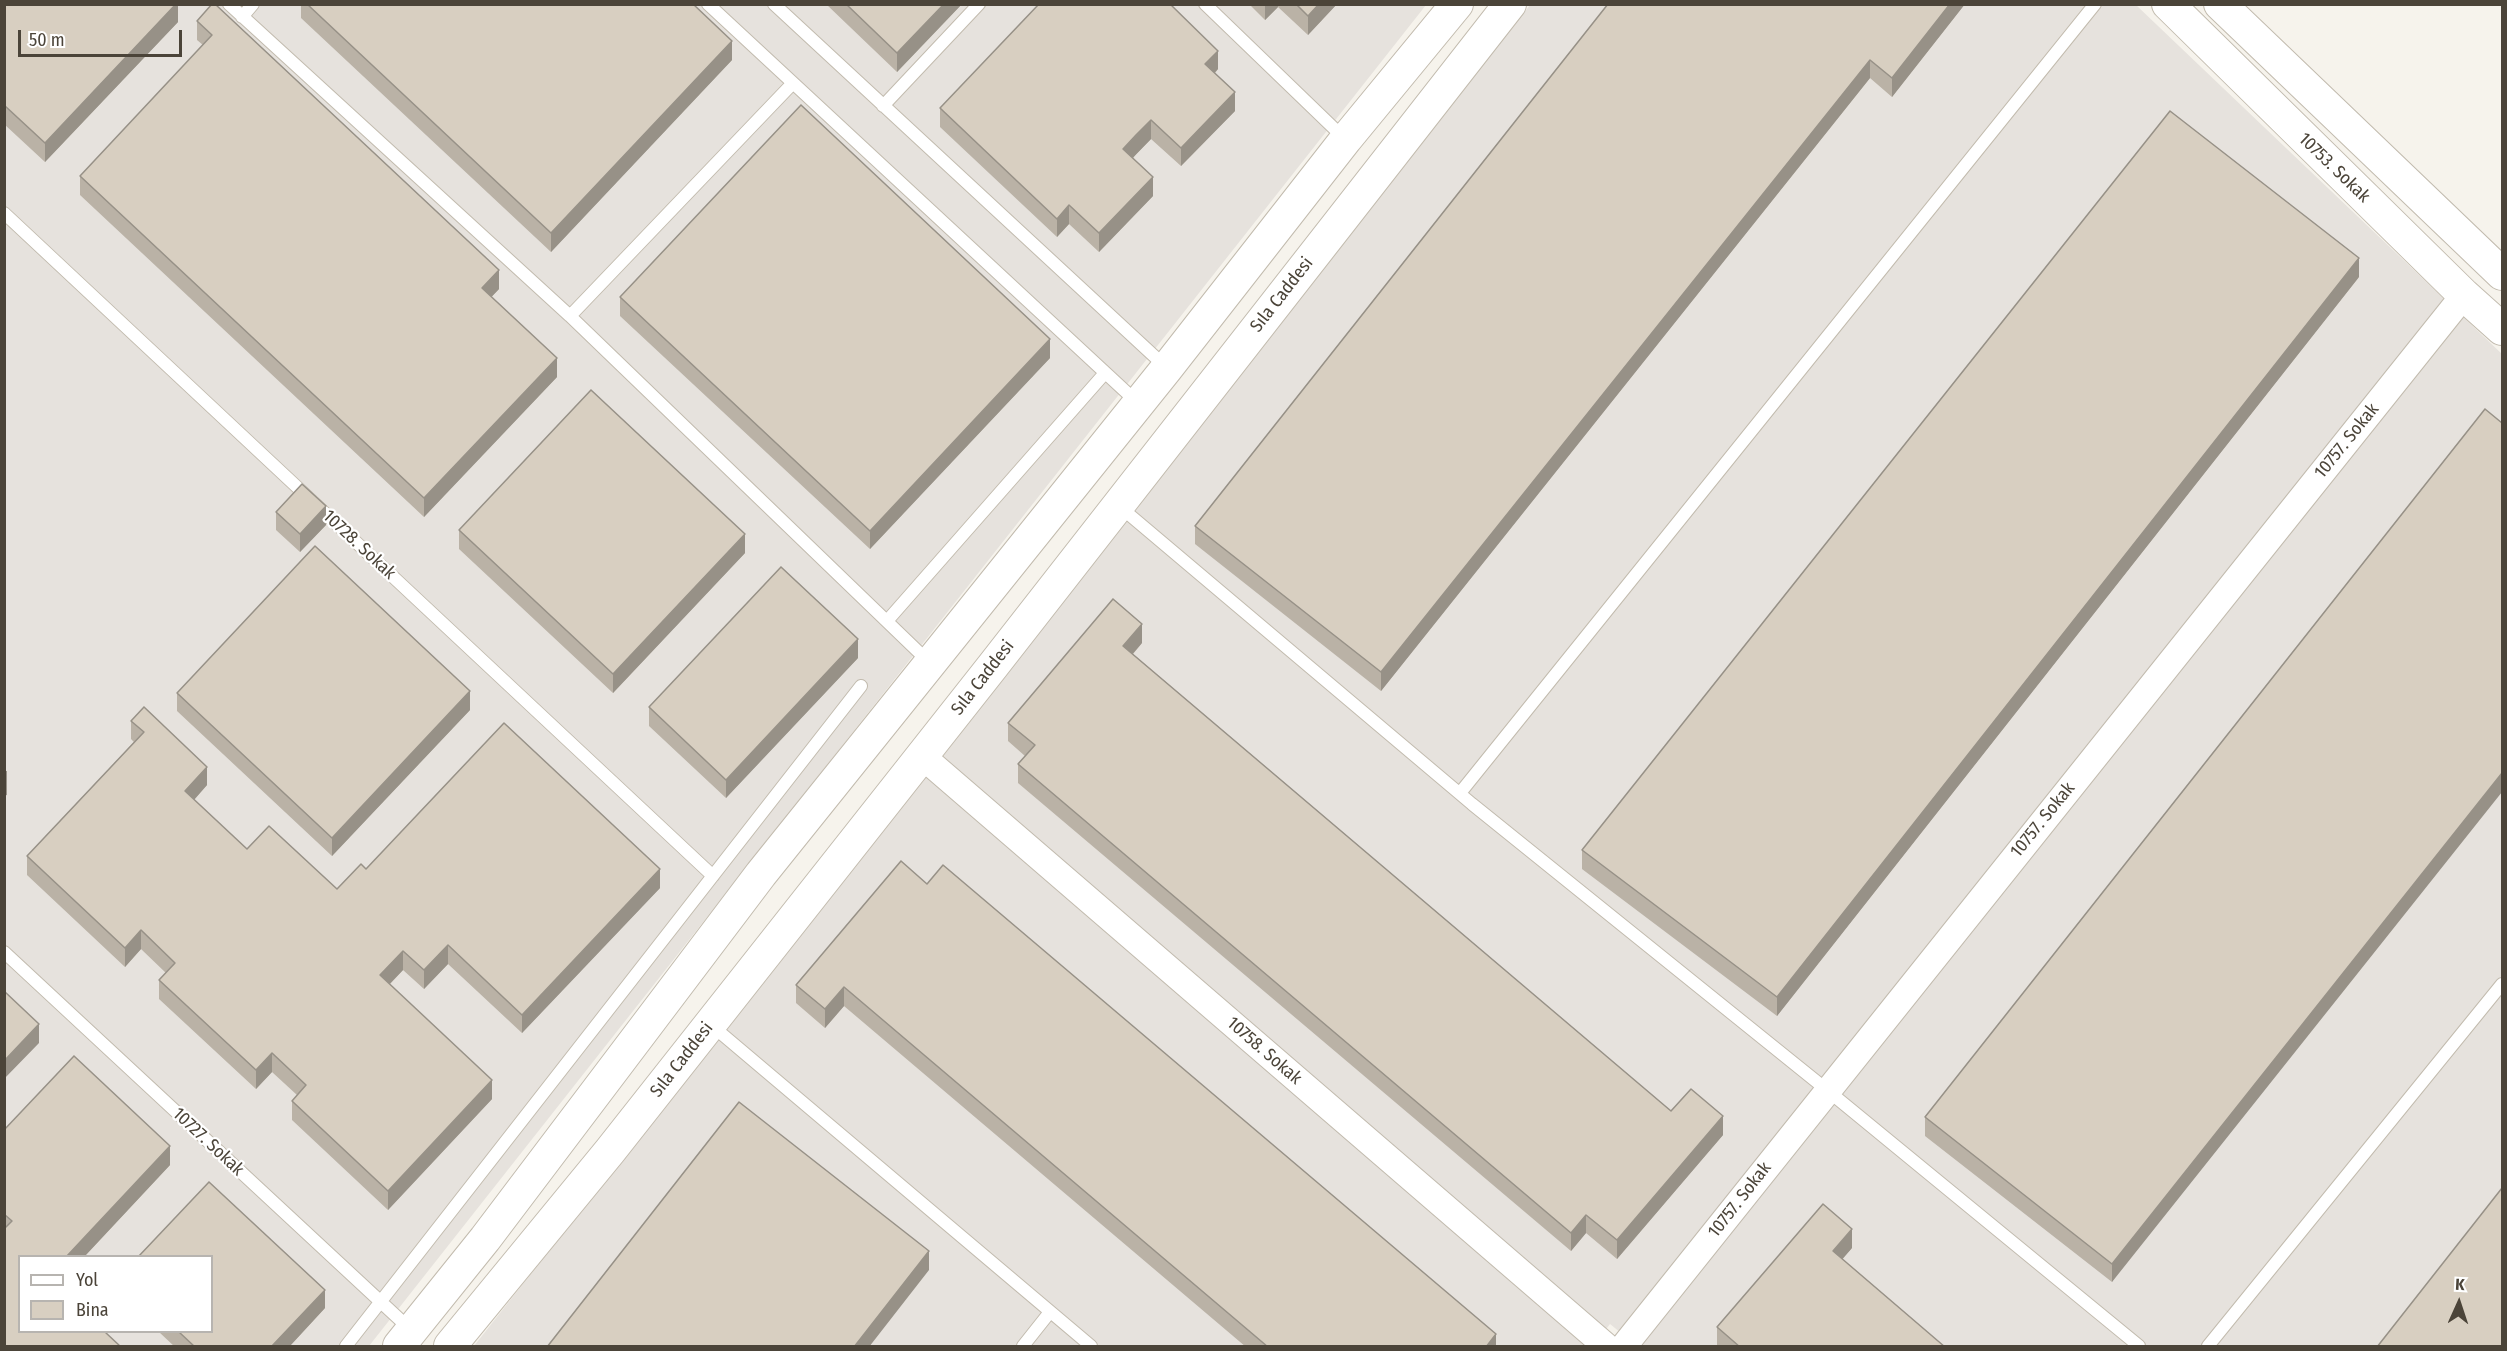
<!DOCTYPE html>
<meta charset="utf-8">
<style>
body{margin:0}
#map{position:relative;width:2507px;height:1351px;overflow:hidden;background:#f6f3ec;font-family:"Fira Sans Condensed",sans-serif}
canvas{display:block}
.frame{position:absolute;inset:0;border:6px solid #4b4439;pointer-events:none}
.legend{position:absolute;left:18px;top:1255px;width:195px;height:78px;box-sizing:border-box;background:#fff;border:2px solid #b7b4b0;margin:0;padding:8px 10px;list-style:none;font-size:18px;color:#4b4439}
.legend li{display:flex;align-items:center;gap:12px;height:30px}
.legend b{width:30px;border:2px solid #b7b4b0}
.north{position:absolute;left:2429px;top:1273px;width:60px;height:60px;-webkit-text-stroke:4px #fff;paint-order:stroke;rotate:3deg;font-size:16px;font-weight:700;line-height:24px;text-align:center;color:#4b4439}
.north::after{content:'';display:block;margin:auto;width:21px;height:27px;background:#4b4439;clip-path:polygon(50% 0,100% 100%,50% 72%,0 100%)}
.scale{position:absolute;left:18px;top:30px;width:164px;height:27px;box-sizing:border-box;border:3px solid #4b4439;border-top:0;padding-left:8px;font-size:18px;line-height:21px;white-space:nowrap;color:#4b4439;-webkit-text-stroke:4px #fff;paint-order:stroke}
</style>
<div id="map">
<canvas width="2507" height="1351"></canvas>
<div class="frame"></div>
<ul class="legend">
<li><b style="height:8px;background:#fff"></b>Yol</li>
<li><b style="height:16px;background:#d8cfc1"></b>Bina</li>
</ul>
<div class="north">K</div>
<div class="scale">50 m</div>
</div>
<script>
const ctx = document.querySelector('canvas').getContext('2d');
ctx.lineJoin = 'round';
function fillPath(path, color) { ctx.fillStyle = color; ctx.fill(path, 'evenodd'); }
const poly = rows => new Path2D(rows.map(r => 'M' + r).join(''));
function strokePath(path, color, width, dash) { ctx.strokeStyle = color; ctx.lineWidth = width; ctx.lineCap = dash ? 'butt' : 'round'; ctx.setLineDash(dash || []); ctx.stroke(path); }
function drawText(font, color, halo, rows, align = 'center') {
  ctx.font = font + ' "Fira Sans Condensed",sans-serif'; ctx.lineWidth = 4.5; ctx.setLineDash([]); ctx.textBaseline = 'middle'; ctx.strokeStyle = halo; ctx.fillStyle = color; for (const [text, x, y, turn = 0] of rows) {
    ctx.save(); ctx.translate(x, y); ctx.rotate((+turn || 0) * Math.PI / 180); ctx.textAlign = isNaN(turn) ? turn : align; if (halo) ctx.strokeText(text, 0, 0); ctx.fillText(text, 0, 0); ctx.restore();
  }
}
const industrial = poly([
 [5,5,1426,5,369,1346,5,1346],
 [20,1256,212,1256,212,1332,20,1332],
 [1530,5,2136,5,2502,354,2502,1346,1637,1346,1610,1324,1593,1346,474,1346]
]);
const service = poly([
 [229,4,570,316,929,662],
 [708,4,1138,403],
 [774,4,1167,368],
 [1205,4,1345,139],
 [242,17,253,4],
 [883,106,979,4],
 [4,213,713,876],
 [570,316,793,83],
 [1119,506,1472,804,1827,1090,2139,1346],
 [887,621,1105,373],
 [1460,793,2095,4],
 [4,952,410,1329],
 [710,1024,1091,1346],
 [346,1346,861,686],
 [1023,1346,1050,1312],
 [2208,1346,2502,984]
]);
const minor = poly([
 [922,756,1606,1346],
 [1624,1346,2464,295]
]);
const tertiary = poly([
 [2168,4,2464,295,2502,329],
 [2220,4,2502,274],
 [399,1346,485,1239,761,874,1167,368,1346,139,1457,4],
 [450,1346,610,1151,992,667,1510,4]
]);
const wall = poly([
 [4,4,178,4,178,22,45,162,4,124],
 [301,4,693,4,732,60,551,252,301,18],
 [826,4,962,4,897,72],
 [1249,4,1337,4,1308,35,1278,7,1265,20],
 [1608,4,1965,4,1892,97,1870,78,1381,691,1195,544,1195,526],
 [197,21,499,289,491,297,557,377,424,517,80,195,80,176,203,45,197,40],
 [1218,69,1215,73,1235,111,1181,166,1151,139,1136,154,1133,158,1153,196,1099,252,1069,224,1057,237,940,127,940,108],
 [2359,277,1777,1016,1582,869,1582,850],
 [620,297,1050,358,870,549,620,316],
 [2485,409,2112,1282,1925,1136,1925,1117],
 [276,512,326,525,300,552,276,530],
 [459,530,745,553,613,693,459,549],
 [1142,643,1133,654,1671,1111,1723,1135,1617,1259,1586,1233,1571,1251,1018,783,1018,764,1025,756,1008,741,1008,723],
 [858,658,726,798,649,726,649,707],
 [177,693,470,710,332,856,177,711],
 [131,721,207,785,194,800,247,849,337,889,366,869,660,888,522,1033,448,964,424,989,403,970,390,984,492,1099,388,1210,292,1120,292,1101,297,1095,272,1072,256,1089,159,999,159,980,166,973,141,949,125,967,27,875,27,856,134,742,131,739],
 [927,884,1496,1347,1246,1347,844,1006,825,1028,796,1003,796,985],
 [4,1130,170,1165,84,1257,20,1257,20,1332,4,1347],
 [1852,1248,1842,1259,1945,1347,1717,1346,1717,1327],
 [325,1308,289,1347,175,1347,159,1332,212,1332]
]);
const shadedWall = poly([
 [176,4,178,4,178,22,45,162,45,143],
 [944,4,962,4,897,72,897,53],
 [1265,4,1278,4,1278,7,1265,20],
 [1319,4,1337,4,1308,35,1308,16],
 [1950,4,1965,4,1892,97,1892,78],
 [732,41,732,60,551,252,551,233],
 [1218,51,1218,69,1205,83,1205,64],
 [1870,60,1870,78,1381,691,1381,672],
 [1235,92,1235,111,1181,166,1181,148],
 [1151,120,1151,139,1123,168,1123,149],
 [1153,177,1153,196,1099,252,1099,233],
 [1069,205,1069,224,1057,237,1057,219],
 [2359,258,2359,277,1777,1016,1777,997],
 [499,270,499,289,482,307,482,288],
 [1050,339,1050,358,870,549,870,531],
 [557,358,557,377,424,517,424,498],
 [326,506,326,525,300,552,300,534],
 [745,534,745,553,613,693,613,674],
 [1142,624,1142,643,1123,665,1123,646],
 [858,639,858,658,726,798,726,780],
 [470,691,470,710,332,856,332,838],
 [207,767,207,785,185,810,185,791],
 [4,771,7,771,7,795,4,796],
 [2502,773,2502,792,2112,1282,2112,1264],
 [660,869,660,888,522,1033,522,1015],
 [141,930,141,949,125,967,125,948],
 [448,945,448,964,424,989,424,970],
 [403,951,403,970,380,994,380,975],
 [844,987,844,1006,825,1028,825,1009],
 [39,1024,39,1043,4,1079,4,1061],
 [272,1053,272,1072,256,1089,256,1070],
 [492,1080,492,1099,388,1210,388,1191],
 [1723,1116,1723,1135,1617,1259,1617,1240],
 [170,1146,170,1165,84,1257,66,1257],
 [1586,1215,1586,1233,1571,1251,1571,1233],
 [1852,1229,1852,1248,1833,1270,1833,1251],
 [929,1251,929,1270,869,1347,854,1347],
 [325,1290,325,1308,289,1347,271,1347],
 [1496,1334,1496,1347,1486,1347]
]);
const building = poly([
 [4,4,176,4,45,143,4,105,4,4],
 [212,4,215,4,499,270,482,288,557,358,424,498,80,176,212,35,197,21,212,4],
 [307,4,693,4,732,41,551,233,307,4],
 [846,4,944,4,897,53,846,4],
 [1039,4,1170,4,1218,51,1205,64,1235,92,1181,148,1151,120,1136,135,1123,149,1153,177,1099,233,1069,205,1057,219,940,108,1039,4],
 [1296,4,1319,4,1308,16,1296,4],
 [1608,4,1950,4,1892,78,1870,60,1381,672,1195,526,1608,4],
 [801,105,1050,339,870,531,620,297,801,105],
 [2170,111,2359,258,1777,997,1582,850,2170,111],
 [591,390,745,534,613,674,459,530,591,390],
 [2485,409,2502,423,2502,773,2112,1264,1925,1117,2485,409],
 [302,484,326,506,300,534,276,512,302,484],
 [315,546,470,691,332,838,177,693,315,546],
 [781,567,858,639,726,780,649,707,781,567],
 [1113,599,1142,624,1123,646,1671,1111,1691,1089,1723,1116,1617,1240,1586,1215,1571,1233,1018,764,1035,745,1008,723,1113,599],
 [144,707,207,767,185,791,247,849,269,826,337,889,361,864,366,869,504,723,660,869,522,1015,448,945,424,970,403,951,380,975,492,1080,388,1191,292,1101,306,1085,272,1053,256,1070,159,980,175,963,141,930,125,948,27,856,144,732,131,721,144,707],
 [901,861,927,884,943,865,1496,1334,1486,1347,1268,1347,844,987,825,1009,796,985,901,861],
 [4,991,39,1024,4,1061,4,991],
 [74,1056,170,1146,66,1257,20,1257,20,1332,105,1332,121,1347,4,1347,4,1229,12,1221,4,1214,4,1130,74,1056],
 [739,1102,929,1251,854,1347,547,1347,739,1102],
 [209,1182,325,1290,271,1347,195,1347,179,1332,212,1332,212,1257,138,1257,209,1182],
 [2502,1188,2502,1347,2377,1347,2502,1188],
 [1823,1204,1852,1229,1833,1251,1945,1347,1740,1347,1717,1327,1823,1204]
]);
const streetNames = [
 ["10753. Sokak",2334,168,44],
 ["Sıla Caddesi",1282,295,-52],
 ["10757. Sokak",2347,441,-51],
 ["10728. Sokak",359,545,43],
 ["Sıla Caddesi",983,678,-52],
 ["10757. Sokak",2043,820,-51],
 ["10758. Sokak",1264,1051,41],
 ["Sıla Caddesi",682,1060,-52],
 ["10727. Sokak",208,1142,43],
 ["10757. Sokak",1740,1200,-52]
];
fillPath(industrial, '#e6e2dd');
strokePath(service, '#c2bbae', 14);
strokePath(minor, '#c2bbae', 28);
strokePath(tertiary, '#c2bbae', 34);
strokePath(service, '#fff', 12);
strokePath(minor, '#fff', 26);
strokePath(tertiary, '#fff', 32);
fillPath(wall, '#bab2a6');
fillPath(shadedWall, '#979187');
fillPath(building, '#d8cfc1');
strokePath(building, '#979187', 1.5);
drawText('18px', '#4b4439', '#fff', streetNames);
</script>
